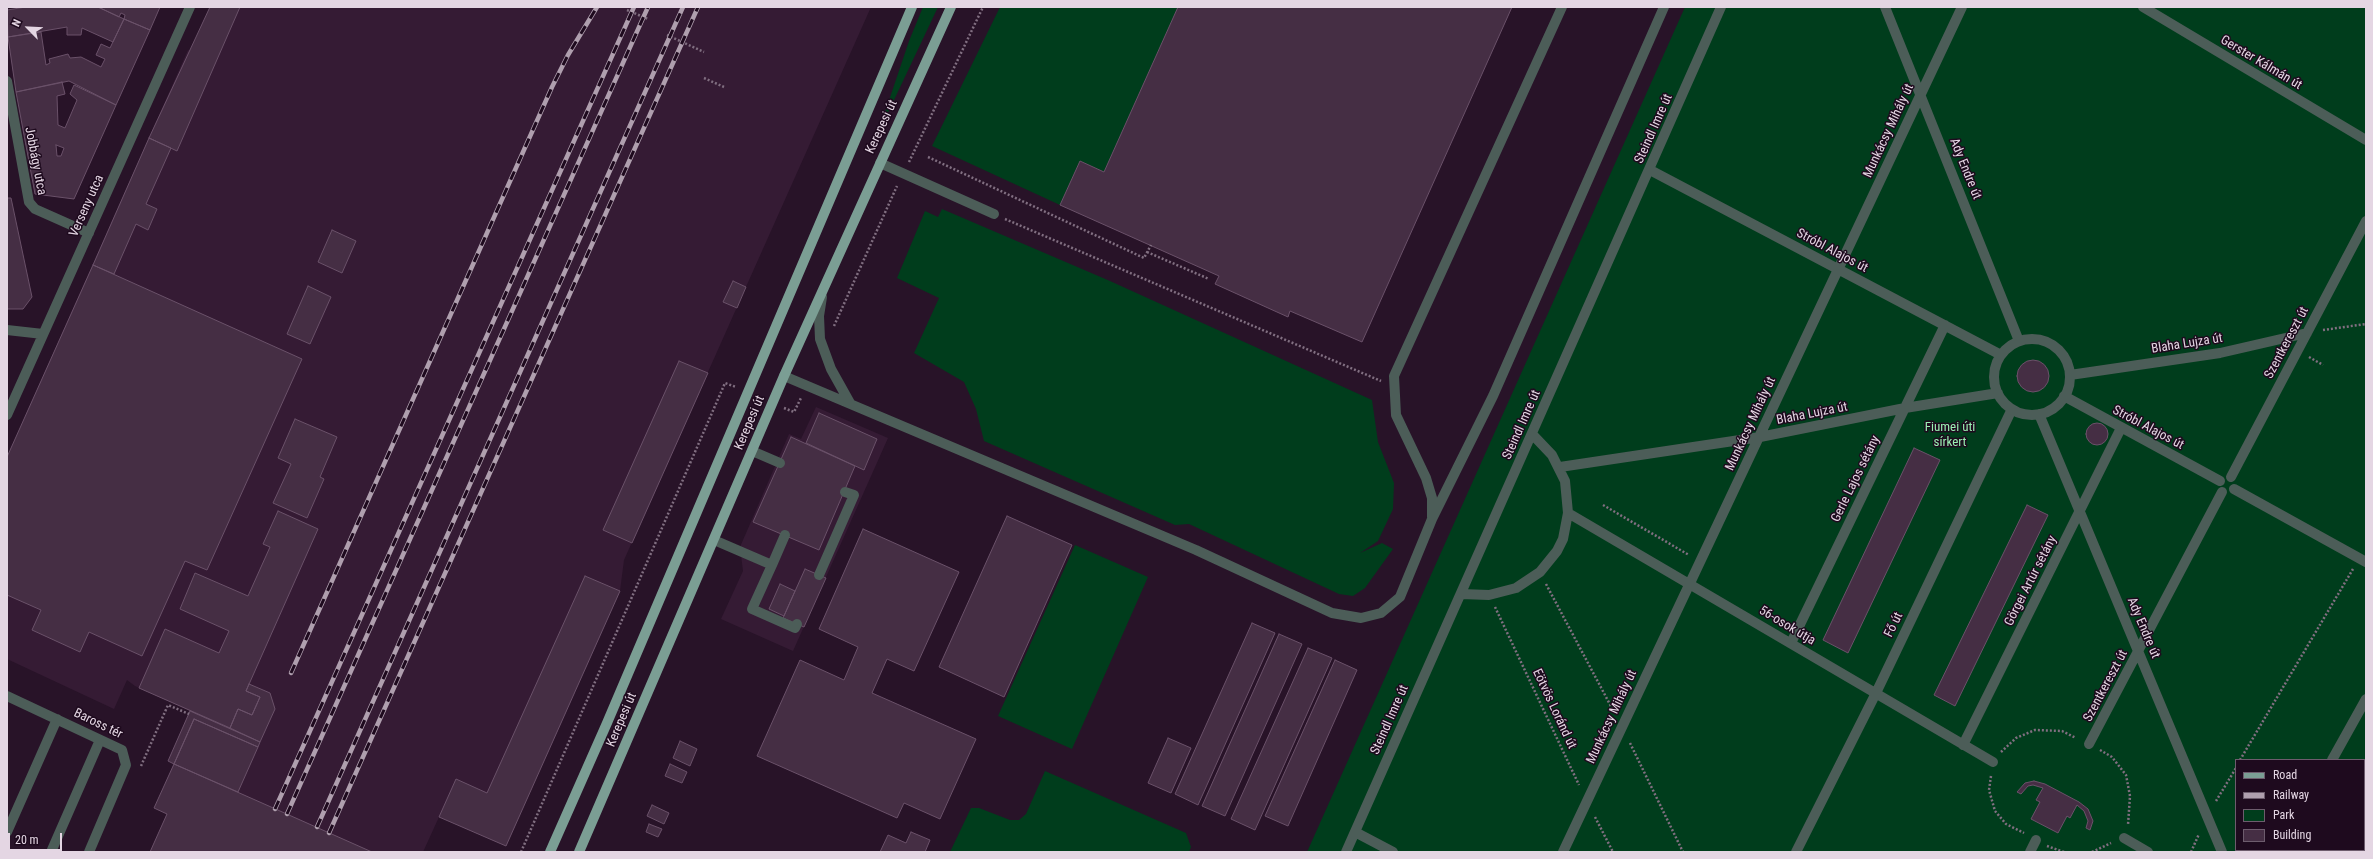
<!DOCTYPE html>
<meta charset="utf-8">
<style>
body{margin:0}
#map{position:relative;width:2373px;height:859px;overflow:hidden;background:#281328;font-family:"Roboto Condensed",sans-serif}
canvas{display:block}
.frame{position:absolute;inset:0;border:8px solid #e4d6e3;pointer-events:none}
.legend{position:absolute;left:2235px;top:759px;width:130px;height:92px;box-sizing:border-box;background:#1e0a1e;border:1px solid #6d5c6d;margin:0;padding:5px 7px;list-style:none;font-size:12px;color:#e4d6e3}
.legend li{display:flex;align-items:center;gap:8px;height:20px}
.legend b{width:20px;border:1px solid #6d5c6d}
.north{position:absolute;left:8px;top:8px;width:40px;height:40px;-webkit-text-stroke:3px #1e0a1e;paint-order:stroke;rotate:294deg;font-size:11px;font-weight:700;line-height:16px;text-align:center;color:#e4d6e3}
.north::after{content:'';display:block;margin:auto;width:14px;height:18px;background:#e4d6e3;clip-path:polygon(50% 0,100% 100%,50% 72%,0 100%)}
.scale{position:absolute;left:8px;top:833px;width:54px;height:18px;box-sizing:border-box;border:2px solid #e4d6e3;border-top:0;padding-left:5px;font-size:12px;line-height:14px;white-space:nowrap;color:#e4d6e3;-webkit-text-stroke:3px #1e0a1e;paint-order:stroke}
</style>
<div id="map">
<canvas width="2373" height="859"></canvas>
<div class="frame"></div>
<ul class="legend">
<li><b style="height:5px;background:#7b9e94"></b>Road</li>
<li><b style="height:5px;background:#af9fae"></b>Railway</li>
<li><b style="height:11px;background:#003d1c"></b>Park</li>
<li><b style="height:11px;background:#452e44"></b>Building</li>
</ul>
<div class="north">N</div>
<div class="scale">20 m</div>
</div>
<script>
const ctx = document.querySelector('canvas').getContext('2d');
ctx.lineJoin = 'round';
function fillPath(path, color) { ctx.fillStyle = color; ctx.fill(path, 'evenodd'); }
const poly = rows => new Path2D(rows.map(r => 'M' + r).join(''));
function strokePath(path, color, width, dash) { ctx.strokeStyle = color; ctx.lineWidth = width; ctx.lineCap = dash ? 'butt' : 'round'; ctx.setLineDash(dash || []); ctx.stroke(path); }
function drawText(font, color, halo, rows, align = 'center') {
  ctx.font = font + ' "Roboto Condensed",sans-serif'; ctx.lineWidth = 3; ctx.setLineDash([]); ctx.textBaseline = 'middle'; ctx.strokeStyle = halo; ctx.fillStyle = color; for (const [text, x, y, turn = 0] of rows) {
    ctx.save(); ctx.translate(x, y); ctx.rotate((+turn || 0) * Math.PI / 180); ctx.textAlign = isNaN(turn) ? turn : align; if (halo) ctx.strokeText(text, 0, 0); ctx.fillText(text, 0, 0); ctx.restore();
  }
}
const built = poly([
 [210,7,871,7,624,560,620,591,506,846,439,817,423,852,150,852,167,814,154,808,194,719,190,711,135,686,127,680,114,709,7,659,7,457,188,50,190,51],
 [816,407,888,438,793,651,721,619,743,571,740,547,789,434,801,439]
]);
const green = poly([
 [923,7,938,7,877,136,909,41],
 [1000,7,1178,7,1104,172,1080,161,1060,205,932,146],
 [1685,7,2366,7,2366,852,1307,852],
 [2236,760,2364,760,2364,850,2236,850],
 [942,209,1110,281,1372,400,1378,442,1394,483,1393,509,1378,541,1360,553,1382,543,1393,549,1365,588,1353,596,1339,594,1189,524,1175,525,984,441,976,409,964,382,914,353,939,298,897,278,925,211,938,217],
 [1075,545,1148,577,1072,749,998,716],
 [1045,771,1186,833,1191,847,1189,852,950,852,971,808,979,808,1010,820,1019,820,1026,814]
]);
const building = poly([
 [26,7,98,7,124,19,113,42,82,28,81,35,67,35,67,27,8,37,7,10,26,7],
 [98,7,160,7,150,30,124,19,125,15,121,13,119,17,98,7],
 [210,7,240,7,177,151,149,138,210,7],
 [1178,7,1512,7,1362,342,1290,311,1288,317,1215,284,1219,276,1060,205,1080,161,1104,172,1178,7],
 [124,19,150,30,116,105,69,81,16,92,8,37,41,32,46,65,50,63,49,59,68,54,70,58,81,57,101,67,105,59,96,55,101,44,110,48,124,19],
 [62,82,65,94,57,96,58,125,65,128,77,100,70,94,74,85,116,105,74,199,35,194,16,92,62,82],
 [56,145,64,148,61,156,57,156,56,145],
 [149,138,171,148,146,204,157,209,148,230,136,224,114,274,93,265,149,138],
 [7,198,11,198,32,297,23,309,7,309,7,198],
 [332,230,356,241,342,273,318,262,332,230],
 [93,265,302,359,207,570,185,561,142,656,89,632,80,652,32,630,41,610,7,595,7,457,93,265],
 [733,281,746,287,737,308,723,302,733,281],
 [308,286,331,297,310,344,287,334,308,286],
 '2017 376a16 16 0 1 1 32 0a16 16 0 1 1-32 0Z',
 [679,361,708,373,632,543,603,530,679,361],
 [819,413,877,439,864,470,806,443,819,413],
 [295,419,337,437,320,477,324,479,307,518,273,503,291,464,278,458,295,419],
 '2086 434a11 11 0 1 1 22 0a11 11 0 1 1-22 0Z',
 [791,437,855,466,819,550,753,522,791,437],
 [1914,448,1940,460,1848,653,1823,640,1914,448],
 [2027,505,2048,515,1955,706,1934,695,2027,505],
 [278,511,318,529,246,691,260,697,252,715,238,709,230,728,139,688,165,629,219,653,229,631,180,609,195,573,248,596,270,547,263,544,278,511],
 [1007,516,1072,545,1004,697,939,667,1007,516],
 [863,529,959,572,914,671,887,659,872,693,976,739,940,819,904,803,897,818,757,756,800,660,844,680,858,647,819,629,863,529],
 [805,569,826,578,804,627,783,618,805,569],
 [585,576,620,591,506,846,439,817,456,779,487,793,585,576],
 [780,584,795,591,784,616,769,609,780,584],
 [1252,623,1275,633,1198,805,1175,794,1252,623],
 [1279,634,1302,644,1225,816,1202,806,1279,634],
 [1308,648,1332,658,1255,830,1231,819,1308,648],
 [1335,660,1357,670,1288,826,1265,816,1335,660],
 [249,684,270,693,275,709,260,742,230,728,238,709,252,715,260,697,246,691,249,684],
 [190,711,260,742,258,747,194,719,174,764,168,761,190,711],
 [194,719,258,747,238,792,174,764,194,719],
 [1168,738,1191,748,1171,793,1148,783,1168,738],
 [680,741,697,749,690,766,673,758,680,741],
 [174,764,271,807,372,852,150,852,167,814,154,808,174,764],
 [670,764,687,772,682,783,665,776,670,764],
 [2034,781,2045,784,2079,802,2088,809,2093,821,2090,830,2086,828,2088,821,2084,811,2077,805,2070,818,2067,816,2058,833,2031,819,2040,802,2036,800,2043,788,2033,785,2028,786,2021,794,2017,792,2025,783,2034,781],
 [652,805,669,813,664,824,647,816,652,805],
 [649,824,662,829,658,837,646,832,649,824],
 [911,832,930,840,925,852,880,852,888,835,906,843,911,832]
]);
const path = poly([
 [627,10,648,19],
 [667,35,704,52],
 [704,78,724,87],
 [928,157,1144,258,1151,245],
 [909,162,983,7],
 [1005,219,1381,381],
 [1147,252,1209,279],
 [834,326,897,186],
 [2323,330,2366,324],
 [2309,357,2323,365],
 [784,408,794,412,801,398],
 [1603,505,1689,555],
 [1546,584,1614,712],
 [1495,607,1579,785],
 [1630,743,1683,852],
 [2100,750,2112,757,2126,775,2130,796,2128,825],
 [2001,752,2016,738,2035,730,2062,731,2076,738],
 [2240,760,2353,569],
 [141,766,168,705,189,714],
 [1991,776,1989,790,1995,811,2006,824,2024,833],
 [2216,801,2236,768],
 [1595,817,1613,852],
 [2047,846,2064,852],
 [521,852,725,383,736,387],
 [2092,852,2111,843],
 [2191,852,2199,834]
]);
const lane = poly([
 [1885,7,2019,341],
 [2143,7,2366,140],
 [880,163,994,214],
 [1650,170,2001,355],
 [822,297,819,316,820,339,831,369,850,403],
 '1994 377a38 38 0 1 1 76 0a38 38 0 1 1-76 0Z',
 [2070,375,2220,353,2307,333],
 [784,376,1196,550,1332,613,1361,618,1381,613,1400,597,1432,519,1493,396,1664,7],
 [2064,396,2220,481],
 [2039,414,2222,852],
 [752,451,780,463],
 [1560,467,1760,437,1905,408,1998,393],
 [2231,477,2366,221],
 [2234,489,2366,562],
 [1568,513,1993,762],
 [1432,517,1432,498,1426,478,1396,415,1394,376,1562,7],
 [714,540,772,565,785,535],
 [772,565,752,609,795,628,797,624],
 [819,575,854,495,845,492],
 [1461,594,1489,595,1516,588,1540,572,1557,551,1563,539,1568,513,1565,481,1552,455,1532,434],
 [1791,643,1945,325],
 [7,696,122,750,126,765,89,852],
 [2089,744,2222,492],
 [1963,745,2121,428],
 [2332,760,2366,699],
 [7,832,57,719],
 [1355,832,1393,852],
 [2124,838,2148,852],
 [51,852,100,740],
 [1346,852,1721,7],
 [1563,852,1962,7],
 [1796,852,1876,693,2012,409],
 [2030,852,2036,840],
 [2280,852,2281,850]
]);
const street = poly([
 [7,81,29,202,35,209,89,233],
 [7,330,43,334],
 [7,415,190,7]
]);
const primary = poly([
 [550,852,607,723,912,7],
 [579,852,784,376,951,7]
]);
const rail = poly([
 [291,673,552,87,568,55,597,7],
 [275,809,634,7],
 [287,814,648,7],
 [317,827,683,7],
 [329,833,698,7]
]);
const streetNames = [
 ["Gerster Kálmán út",2261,63,31],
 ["Kerepesi út",882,127,-65],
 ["Steindl Imre út",1654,129,-66],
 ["Munkácsy Mihály út",1889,131,-65],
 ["Jobbágy utca",35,161,79],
 ["Ady Endre út",1965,169,68],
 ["Verseny utca",87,206,-66],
 ["Stróbl Alajos út",1832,251,28],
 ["Szentkereszt út",2287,343,-62],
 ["Blaha Lujza út",2187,344,-9],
 ["Blaha Lujza út",1812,414,-11],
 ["Kerepesi út",750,423,-67],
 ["Munkácsy Mihály út",1751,424,-65],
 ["Steindl Imre út",1522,425,-66],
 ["Stróbl Alajos út",2148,428,28],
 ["Gerle Lajos sétány",1856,479,-64],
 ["Görgei Artúr sétány",2031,581,-63],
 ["Fő út",1894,625,-64],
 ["56-osok útja",1787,626,31],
 ["Ady Endre út",2143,628,67],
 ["Szentkereszt út",2106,686,-62],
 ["Eötvös Loránd út",1554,709,65],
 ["Munkácsy Mihály út",1612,717,-65],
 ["Kerepesi út",622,720,-67],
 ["Steindl Imre út",1390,720,-66],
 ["Baross tér",98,724,26]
];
const parkNames = [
 ["Fiumei úti",1950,428],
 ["sírkert",1950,443]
];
fillPath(built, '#351b34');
fillPath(green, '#003d1c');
fillPath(building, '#452e44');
strokePath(building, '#6a5169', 1);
strokePath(path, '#816f81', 2.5, [2, 2]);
strokePath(lane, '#4c5d58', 10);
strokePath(street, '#4c5d58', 10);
strokePath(primary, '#7b9e94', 10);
strokePath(rail, '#af9fae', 4.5);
strokePath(rail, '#1e0a1e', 3, [9]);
drawText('13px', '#e4d6e3', '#1e0a1e', streetNames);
drawText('13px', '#9af0b3', '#1e0a1e', parkNames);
</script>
